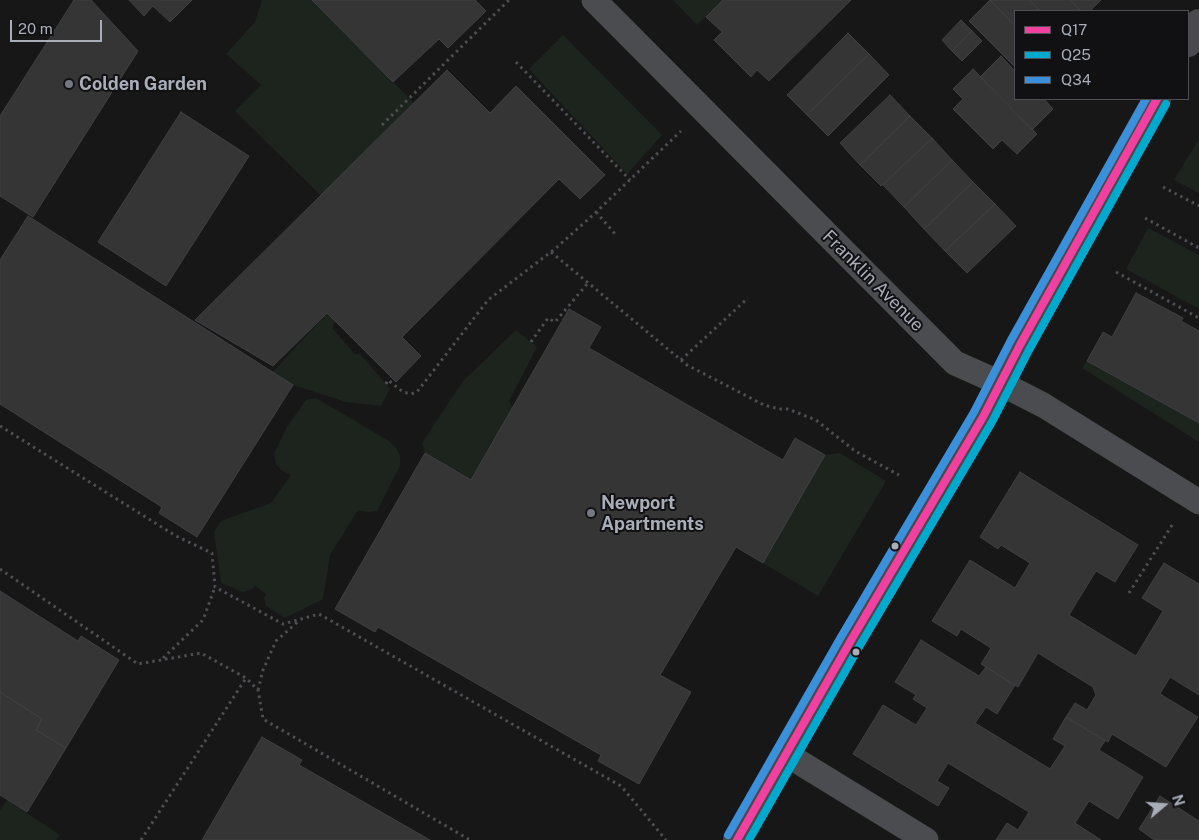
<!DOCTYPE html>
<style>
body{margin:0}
#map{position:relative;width:1199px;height:840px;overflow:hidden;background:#171717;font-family:"Public Sans",sans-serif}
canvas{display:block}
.legend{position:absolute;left:1014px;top:10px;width:175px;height:90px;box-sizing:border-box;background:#111113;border:1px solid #4d4f55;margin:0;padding:6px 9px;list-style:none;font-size:15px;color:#a8adb8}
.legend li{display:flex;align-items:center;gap:10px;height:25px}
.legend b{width:25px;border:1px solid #4d4f55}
.north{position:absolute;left:1139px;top:780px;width:50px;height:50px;-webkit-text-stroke:4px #111113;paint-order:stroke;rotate:72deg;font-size:14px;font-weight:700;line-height:20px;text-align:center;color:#a8adb8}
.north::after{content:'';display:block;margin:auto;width:18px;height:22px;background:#a8adb8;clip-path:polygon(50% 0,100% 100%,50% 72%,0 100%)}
.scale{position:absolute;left:10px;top:20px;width:92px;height:22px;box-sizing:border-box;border:2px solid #a8adb8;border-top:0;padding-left:6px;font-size:15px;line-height:18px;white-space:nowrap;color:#a8adb8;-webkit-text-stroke:4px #111113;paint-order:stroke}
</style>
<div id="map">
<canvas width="1199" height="840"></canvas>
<ul class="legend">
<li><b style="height:6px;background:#f240a1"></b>Q17</li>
<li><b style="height:6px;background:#00a9ce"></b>Q25</li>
<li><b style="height:6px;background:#3a90db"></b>Q34</li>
</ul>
<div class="north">N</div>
<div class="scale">20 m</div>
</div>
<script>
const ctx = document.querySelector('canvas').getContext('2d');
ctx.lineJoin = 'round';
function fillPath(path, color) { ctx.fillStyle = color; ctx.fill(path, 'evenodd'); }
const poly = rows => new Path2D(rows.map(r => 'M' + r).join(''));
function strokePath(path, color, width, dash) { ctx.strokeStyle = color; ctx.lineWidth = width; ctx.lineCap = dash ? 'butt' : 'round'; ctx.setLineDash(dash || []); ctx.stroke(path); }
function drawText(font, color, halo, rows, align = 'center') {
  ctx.font = font + ' "Public Sans",sans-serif'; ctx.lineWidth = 4; ctx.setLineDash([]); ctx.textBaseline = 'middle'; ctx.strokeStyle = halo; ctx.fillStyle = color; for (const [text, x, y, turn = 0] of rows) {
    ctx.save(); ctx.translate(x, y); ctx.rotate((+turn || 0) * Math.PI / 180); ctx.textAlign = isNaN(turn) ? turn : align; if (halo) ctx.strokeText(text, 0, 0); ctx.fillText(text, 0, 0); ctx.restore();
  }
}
const green = poly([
 [262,0,312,0,414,103,321,196,235,111,261,85,226,54,255,22],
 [673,0,723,0,697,25],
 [563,35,662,135,627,174,529,69],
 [1199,139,1199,193,1174,180],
 [1148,228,1199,255,1199,309,1126,269],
 [327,313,335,321,332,328,355,354,360,354,390,389,381,406,346,402,293,385,273,372],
 [516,330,537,347,509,401,513,408,471,480,425,453,422,443,463,381],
 [1087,361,1199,423,1199,442,1082,368],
 [316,398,389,441,396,448,400,456,400,466,377,511,368,512,358,510,330,555,323,599,285,618,266,606,264,598,266,594,255,586,252,589,243,592,221,583,214,532,221,521,271,503,291,475,281,470,276,464,274,454,287,427,306,400],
 [840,453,886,481,818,596,763,563,825,455],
 [7,800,60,835,56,840,0,840,0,810]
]);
const building = poly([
 [74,0,91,0,138,51,33,217,0,196,0,116,74,0],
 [129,0,192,0,170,22,153,6,144,16,129,0],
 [312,0,475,0,486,11,448,48,439,39,393,82,312,0],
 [723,0,851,0,769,81,757,70,751,77,714,40,722,32,706,17,723,0],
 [990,0,1029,0,1040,11,1015,11,1015,26,990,0],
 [990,0,1015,26,1015,67,969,21,990,0],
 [1029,0,1070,0,1081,11,1040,11,1029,0],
 [1070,0,1101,0,1090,11,1081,11,1070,0],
 [961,20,972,31,952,51,942,40,961,20],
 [972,31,982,41,962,61,952,51,972,31],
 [848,33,869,54,807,115,787,95,848,33],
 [869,54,889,75,828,136,807,115,869,54],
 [1001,56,1015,71,1015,99,1044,99,1053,109,1032,130,980,77,1001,56],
 [973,69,1037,134,1017,154,1002,140,993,149,953,109,963,99,953,89,973,69],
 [447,70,490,113,516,86,605,175,580,199,559,179,402,337,421,356,396,382,327,313,273,366,195,320,447,70],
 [890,95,910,116,860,165,840,143,890,95],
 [181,112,249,156,166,286,98,242,181,112],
 [910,116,932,138,881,186,860,165,910,116],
 [932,138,952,160,904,207,883,185,932,138],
 [952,160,973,182,924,229,904,207,952,160],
 [973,182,995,204,945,251,924,229,973,182],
 [995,204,1016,226,967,273,945,251,995,204],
 [28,216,293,385,197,537,159,513,162,507,0,404,0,260,28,216],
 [1136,293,1183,318,1181,321,1199,331,1199,423,1087,361,1103,332,1112,337,1136,293],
 [569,309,601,327,589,348,783,460,795,438,825,455,763,563,736,547,660,675,691,692,639,784,598,761,601,755,378,627,375,632,335,609,425,453,471,480,569,309],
 [1020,472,1138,545,1115,582,1096,571,1069,615,1136,656,1163,611,1142,598,1164,563,1199,584,1199,695,1170,677,1160,694,1198,717,1166,767,1112,734,1108,742,1066,717,1075,703,1087,710,1096,695,1093,687,1038,653,1018,687,981,664,991,648,961,629,957,636,932,621,970,560,1015,588,1030,563,1001,545,998,549,980,537,1020,472],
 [0,591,78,641,81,636,119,660,66,748,36,730,42,719,0,692,0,591],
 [921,640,979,676,986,667,1015,685,997,714,986,707,975,723,1050,769,1065,746,1053,739,1066,717,1105,741,1099,750,1143,777,1118,819,1089,801,1075,823,1101,840,996,840,1007,823,1018,830,1029,812,948,763,937,781,949,788,938,806,853,754,883,705,916,725,927,708,913,699,916,695,895,682,921,640],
 [0,692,42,719,36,730,66,748,27,812,0,795,0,692],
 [262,737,302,760,299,765,430,840,202,840,262,737],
 [1160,796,1199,821,1199,840,1154,840,1139,829,1160,796]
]);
const path = poly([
 [516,62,630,180],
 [382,125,509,0],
 [1163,187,1199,206],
 [596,212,616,235],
 [1145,218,1199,248],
 [551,252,687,365,764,405,779,409,788,409,816,420,855,451,899,475],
 [1116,272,1199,318],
 [531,342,548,318,555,322,588,283],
 [681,360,748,298],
 [386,384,388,380,403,392,411,394,417,392,488,300,556,248,593,215,681,131],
 [0,426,176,536,212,553,215,587,283,624,319,614,621,786,666,840],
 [0,569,138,664,201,653,246,678,258,690,263,719,470,840],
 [1129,593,1174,522],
 [163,658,203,620,215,587],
 [258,690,263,670,276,641,300,620],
 [141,840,246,678]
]);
const street = poly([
 [594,0,955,363,1000,383,1043,405,1199,502],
 [786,754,926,840]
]);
const secondary = poly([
 [1188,43,1199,23],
 [737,840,850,642,983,417,1020,345,1157,99]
]);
const bus1 = poly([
 [737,840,850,642,983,417,1020,345,1157,99]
]);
const bus2 = poly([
 [749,840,859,647,992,422,1029,350,1166,104]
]);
const bus3 = poly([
 [728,835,841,637,974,412,1011,340,1146,99]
]);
const markers = [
 [69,84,5,"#757880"],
 [591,513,5,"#757880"],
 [895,546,4.5,"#a8adb8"],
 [856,652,4.5,"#a8adb8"]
];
const poiNames = [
 ["Colden Garden",79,84],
 ["Newport",601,503],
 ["Apartments",601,524]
];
const streetNames = [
 ["Franklin Avenue",873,281,45]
];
fillPath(green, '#1d241e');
fillPath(building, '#353536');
strokePath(building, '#3f4043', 1);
strokePath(path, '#4d4e52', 3, [2.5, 4]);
strokePath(street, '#4b4c50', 25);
strokePath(secondary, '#4a4a4e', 28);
strokePath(bus1, '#f240a1', 8);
strokePath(bus2, '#00a9ce', 8);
strokePath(bus3, '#3a90db', 8);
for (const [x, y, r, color] of markers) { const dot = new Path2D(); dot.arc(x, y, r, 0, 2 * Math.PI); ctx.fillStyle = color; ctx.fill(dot); strokePath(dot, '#111113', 2); }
drawText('bold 18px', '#a8adb8', '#111113', poiNames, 'left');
drawText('18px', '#a8adb8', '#111113', streetNames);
</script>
